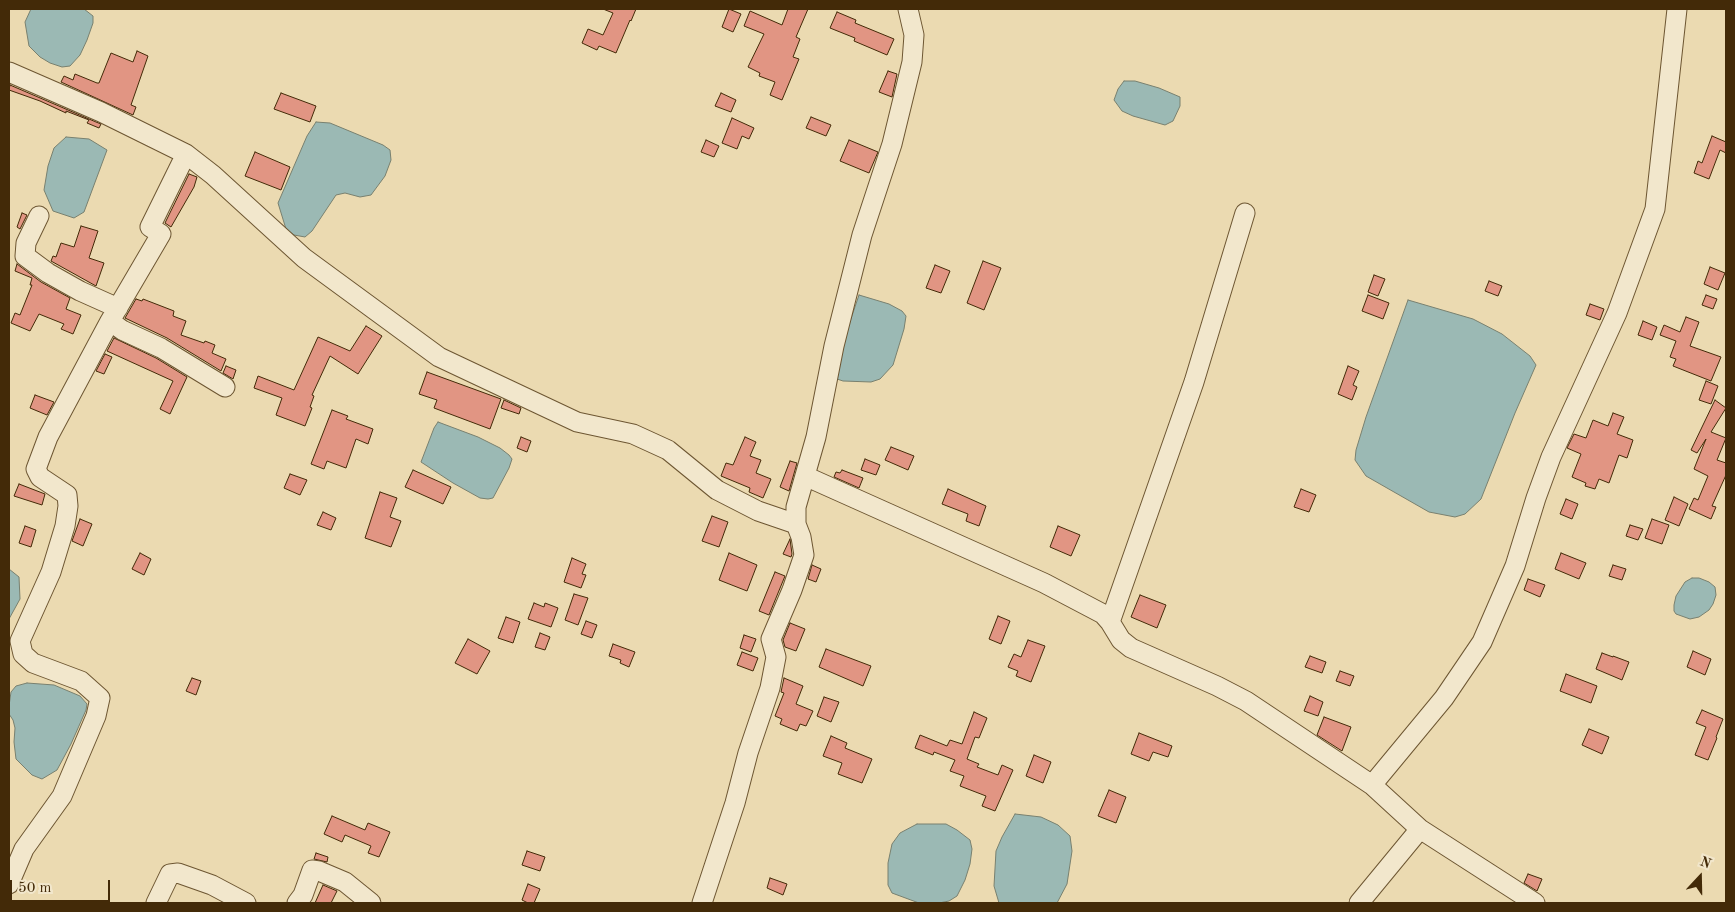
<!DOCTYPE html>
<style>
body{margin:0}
#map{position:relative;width:1735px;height:912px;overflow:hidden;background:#ebdab1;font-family:"Old Standard TT",serif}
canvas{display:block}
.frame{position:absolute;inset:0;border:10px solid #432a08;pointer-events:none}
.north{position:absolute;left:1675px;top:852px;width:50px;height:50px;-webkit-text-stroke:4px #f2e7cc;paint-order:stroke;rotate:21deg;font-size:14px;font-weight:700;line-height:20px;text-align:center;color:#432a08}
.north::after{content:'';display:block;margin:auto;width:18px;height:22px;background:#432a08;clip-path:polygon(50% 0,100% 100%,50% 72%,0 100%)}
.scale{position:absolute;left:10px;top:880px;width:100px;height:22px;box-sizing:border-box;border:2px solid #432a08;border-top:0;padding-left:6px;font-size:15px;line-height:18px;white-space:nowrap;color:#432a08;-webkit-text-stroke:4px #f2e7cc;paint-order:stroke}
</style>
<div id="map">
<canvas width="1735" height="912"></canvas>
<div class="frame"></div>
<div class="north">N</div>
<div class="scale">50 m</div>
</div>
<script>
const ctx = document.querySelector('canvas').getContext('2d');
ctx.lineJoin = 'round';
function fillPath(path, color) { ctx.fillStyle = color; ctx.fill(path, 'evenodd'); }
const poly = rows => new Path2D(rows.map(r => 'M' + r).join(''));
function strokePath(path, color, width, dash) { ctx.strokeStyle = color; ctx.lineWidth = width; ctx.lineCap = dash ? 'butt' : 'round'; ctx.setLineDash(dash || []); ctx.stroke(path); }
const water = poly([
 [31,9,84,9,93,16,93,23,87,40,80,55,70,66,62,67,50,63,40,57,29,46,25,22,31,9],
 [1124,81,1135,81,1159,88,1180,97,1180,106,1173,121,1165,125,1133,116,1122,111,1114,100,1118,89,1124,81],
 [316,122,330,123,383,145,390,150,391,160,385,176,371,195,360,197,345,193,336,195,312,231,305,237,294,235,286,229,278,203,307,136,316,122],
 [66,137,89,139,107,150,84,212,74,218,53,211,44,190,48,166,54,148,66,137],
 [859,295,889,304,902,311,906,316,904,329,893,365,880,379,871,382,843,381,831,377,859,295],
 [1408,300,1473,319,1502,334,1530,356,1536,365,1515,413,1481,499,1465,514,1455,517,1429,512,1366,476,1355,460,1356,450,1366,417,1408,300],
 [438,422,478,437,500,448,509,455,512,459,509,468,493,498,488,499,480,498,453,483,421,462,434,428,438,422],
 [9,569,19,577,20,599,9,619,9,569],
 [1692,578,1699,578,1709,582,1715,587,1716,595,1713,604,1709,610,1699,617,1690,619,1676,614,1674,611,1674,605,1676,596,1685,582,1692,578],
 [27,683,54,685,80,696,87,704,86,710,71,744,57,770,42,779,32,775,16,759,14,742,15,728,13,720,9,714,9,706,11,692,16,686,27,683],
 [1015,814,1041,817,1058,825,1070,836,1072,851,1067,884,1057,903,999,903,994,886,996,851,1002,837,1015,814],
 [917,824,946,824,957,830,970,840,972,849,970,864,965,880,957,896,949,901,939,903,919,903,892,893,888,885,888,863,892,844,900,833,917,824]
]);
const building = poly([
 [603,9,636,9,631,21,630,20,616,53,599,46,597,50,582,43,588,29,603,35,613,13,603,9],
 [729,9,741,14,733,32,722,27,729,9],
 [788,9,808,9,796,37,800,39,793,57,799,59,782,100,770,95,775,82,759,76,760,73,748,67,764,34,744,26,750,11,782,25,788,9],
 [837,12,856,20,855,23,894,39,887,55,854,41,855,38,830,28,837,12],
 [137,51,148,56,131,105,136,107,133,115,61,82,64,76,73,80,75,74,97,83,99,83,111,53,133,62,137,51],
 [888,71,897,74,892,97,879,92,888,71],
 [10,85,96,122,101,124,99,128,87,123,89,120,66,111,66,113,40,101,9,90,10,85],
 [281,93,316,106,310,122,274,109,281,93],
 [721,93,736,100,731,112,715,106,721,93],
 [811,117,831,125,826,136,806,128,811,117],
 [732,118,754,128,749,139,742,136,737,149,722,143,732,118],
 [1712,136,1726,142,1726,153,1720,150,1709,179,1694,173,1698,161,1702,163,1712,136],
 [706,140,719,146,714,157,701,152,706,140],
 [849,140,878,152,869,173,840,161,849,140],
 [255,152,290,167,281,190,245,176,255,152],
 [189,174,197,177,194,187,171,227,165,223,189,174],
 [22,213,27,215,20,229,17,227,22,213],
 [81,226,98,231,89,258,104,263,96,286,51,261,53,256,56,257,61,243,74,247,81,226],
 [983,261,1001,268,984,310,967,303,983,261],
 [17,264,41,282,70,298,66,309,81,315,73,334,61,329,64,324,39,314,30,331,11,323,15,313,20,315,32,285,30,285,32,278,15,271,17,264],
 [935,265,950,271,941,293,926,288,935,265],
 [1710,267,1725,273,1718,290,1704,284,1710,267],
 [1374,275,1385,279,1378,296,1368,292,1374,275],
 [1489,281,1502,286,1498,296,1485,291,1489,281],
 [1368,295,1389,303,1383,319,1362,311,1368,295],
 [1706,295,1717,299,1713,309,1702,305,1706,295],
 [136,299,142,301,143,299,174,311,173,316,186,321,181,335,204,343,205,341,215,345,212,353,226,359,221,371,167,338,125,318,136,299],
 [1590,304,1604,309,1600,320,1586,315,1590,304],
 [1686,317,1699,322,1690,346,1721,357,1711,381,1673,366,1676,359,1670,357,1676,341,1660,335,1664,325,1680,332,1686,317],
 [1643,321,1657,327,1652,340,1638,335,1643,321],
 [366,326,382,336,358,374,330,356,312,395,314,396,310,407,312,408,305,426,276,415,282,398,254,388,258,376,294,390,318,337,350,351,366,326],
 [114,338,156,358,187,377,170,414,160,409,173,381,107,351,114,338],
 [105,354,112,357,104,374,96,371,105,354],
 [226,366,236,370,233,379,223,373,226,366],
 [1348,366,1359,371,1353,385,1357,387,1352,400,1338,394,1348,366],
 [427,372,501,399,490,429,434,408,437,400,419,394,427,372],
 [1706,381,1718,386,1711,404,1699,400,1706,381],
 [35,395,54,402,47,415,30,408,35,395],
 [504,400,521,408,519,414,501,408,504,400],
 [1715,400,1726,408,1711,432,1726,438,1717,460,1726,463,1726,475,1712,506,1716,507,1711,519,1689,509,1694,498,1698,500,1708,476,1694,469,1706,439,1697,453,1691,450,1715,400],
 [332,410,348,416,346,419,373,429,368,444,356,439,346,468,327,461,324,469,311,464,332,410],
 [1613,413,1624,417,1617,434,1633,440,1627,458,1619,455,1609,483,1599,479,1595,489,1585,486,1586,483,1572,477,1581,454,1567,448,1574,434,1586,438,1593,420,1608,426,1613,413],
 [521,437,531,441,527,452,517,448,521,437],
 [745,437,756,442,750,456,761,460,756,473,771,479,763,498,749,492,750,488,721,476,726,463,733,465,745,437],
 [891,447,914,456,908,470,885,460,891,447],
 [865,459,880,465,876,475,861,470,865,459],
 [790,461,797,463,789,491,780,487,790,461],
 [413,470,451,487,443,504,405,487,413,470],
 [842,470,863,478,859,488,834,477,836,472,840,473,842,470],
 [290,474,307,480,300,495,284,488,290,474],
 [19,484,45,494,42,505,14,496,19,484],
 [948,489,986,506,979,526,966,521,968,514,942,504,948,489],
 [1301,489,1316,495,1309,512,1294,507,1301,489],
 [380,492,397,498,390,517,401,521,391,547,365,538,380,492],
 [1674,497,1688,504,1679,526,1665,520,1674,497],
 [1566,499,1578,504,1572,519,1560,514,1566,499],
 [323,512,336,518,331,530,317,525,323,512],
 [712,516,728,522,719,547,702,541,712,516],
 [80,519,92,524,83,546,72,541,80,519],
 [1652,519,1669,525,1662,544,1645,538,1652,519],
 [1630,525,1643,529,1638,540,1626,536,1630,525],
 [25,526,36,530,31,547,19,543,25,526],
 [1058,526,1080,535,1071,556,1050,547,1058,526],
 [790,539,792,554,791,557,783,554,790,539],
 [140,553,151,559,144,575,132,569,140,553],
 [729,553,757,565,747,591,719,580,729,553],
 [1561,553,1586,563,1579,579,1555,569,1561,553],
 [572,558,586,564,582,574,586,575,581,588,564,582,572,558],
 [812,565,821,569,816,582,808,579,812,565],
 [1613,565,1626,569,1622,580,1609,576,1613,565],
 [775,572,785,576,769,615,759,611,775,572],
 [1528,579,1545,585,1540,597,1524,590,1528,579],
 [574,594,588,598,578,625,565,620,574,594],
 [1140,595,1166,605,1157,628,1131,617,1140,595],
 [534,603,544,607,545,603,558,608,551,627,528,619,534,603],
 [998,616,1010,621,1001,644,989,639,998,616],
 [506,617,520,622,513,643,498,638,506,617],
 [586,621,597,625,592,638,581,634,586,621],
 [790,623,805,629,796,651,785,647,783,640,790,623],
 [540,633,550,637,545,650,535,647,540,633],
 [744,635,756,639,751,652,740,648,744,635],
 [468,639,490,651,477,674,455,663,468,639],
 [1028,640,1045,646,1031,682,1016,676,1018,671,1008,667,1014,654,1021,657,1028,640],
 [613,644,635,652,629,667,620,663,621,660,609,656,613,644],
 [826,649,871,666,863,686,819,667,826,649],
 [1693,651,1711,659,1705,675,1687,667,1693,651],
 [742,652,758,658,753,671,737,665,742,652],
 [1602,653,1613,657,1613,656,1629,662,1622,680,1596,669,1602,653],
 [1310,656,1326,662,1322,673,1305,667,1310,656],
 [1340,671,1354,676,1350,686,1336,681,1340,671],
 [1566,674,1597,686,1591,703,1560,691,1566,674],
 [192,678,201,681,196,695,186,691,192,678],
 [784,678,803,686,796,704,813,711,806,726,800,724,797,731,780,724,782,719,775,716,784,693,781,692,784,678],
 [1310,696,1323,702,1318,716,1304,711,1310,696],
 [824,697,839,702,831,722,817,716,824,697],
 [1702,710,1723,719,1716,737,1717,738,1708,760,1695,755,1706,727,1696,723,1702,710],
 [974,712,987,718,979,738,975,737,967,759,979,764,977,767,998,775,1002,765,1013,770,995,811,982,806,986,796,960,786,964,776,950,771,955,760,934,752,933,755,915,748,920,735,947,746,950,740,962,744,974,712],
 [1324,717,1351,727,1342,751,1317,735,1324,717],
 [1589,729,1609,737,1602,754,1582,745,1589,729],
 [1139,733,1172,746,1168,757,1153,752,1149,761,1131,754,1139,733],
 [831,736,847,743,845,748,872,759,862,783,838,774,842,763,823,756,831,736],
 [1034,755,1051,762,1043,783,1026,776,1034,755],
 [1109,790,1126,797,1116,823,1098,816,1109,790],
 [332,816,365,830,368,823,390,832,379,857,368,853,371,846,345,835,342,842,324,834,332,816],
 [527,851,545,857,540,871,522,865,527,851],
 [316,853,328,857,327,862,314,859,316,853],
 [1528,874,1542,879,1537,891,1524,883,1528,874],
 [770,878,787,884,783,895,767,888,770,878],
 [528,884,540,889,534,903,528,903,522,900,528,884],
 [323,885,337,891,331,903,315,903,323,885]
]);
const minor = poly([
 [9,72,101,112,186,154,213,175,304,258,439,357,577,422,633,434,668,450,717,490,758,511,796,524],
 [39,216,26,243,25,256,48,273,80,291,118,308],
 [110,321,122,330,161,348,225,387],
 [805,476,1044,583,1103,614,1110,622,1121,640,1131,648,1217,686,1246,701,1372,785,1420,829,1535,903],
 [1110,622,1194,382,1245,213],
 [1372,785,1444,698,1482,642,1515,566,1536,498,1551,457,1617,313,1655,209,1677,9],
 [9,884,24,849,62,796,96,716,100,698,81,681,33,663,23,654,20,641,51,572,65,526,68,506,67,495,40,477,36,469,48,437,110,321,161,234,150,227,186,154],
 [156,903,170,874,178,873,212,885,246,903],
 [297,903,303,895,312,870,319,871,345,882,371,903],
 [702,903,735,803,748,753,770,688,776,657,771,639,792,590,804,555,801,537,796,524,796,507,816,437,834,346,862,235,892,144,912,62,914,35,908,9],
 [1359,903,1420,829]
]);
fillPath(water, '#9bb9b4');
strokePath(water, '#78806f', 1);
fillPath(building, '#e19583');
strokePath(building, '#432a08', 1);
strokePath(minor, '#6d5632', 21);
strokePath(minor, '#f2e7cc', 19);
</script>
